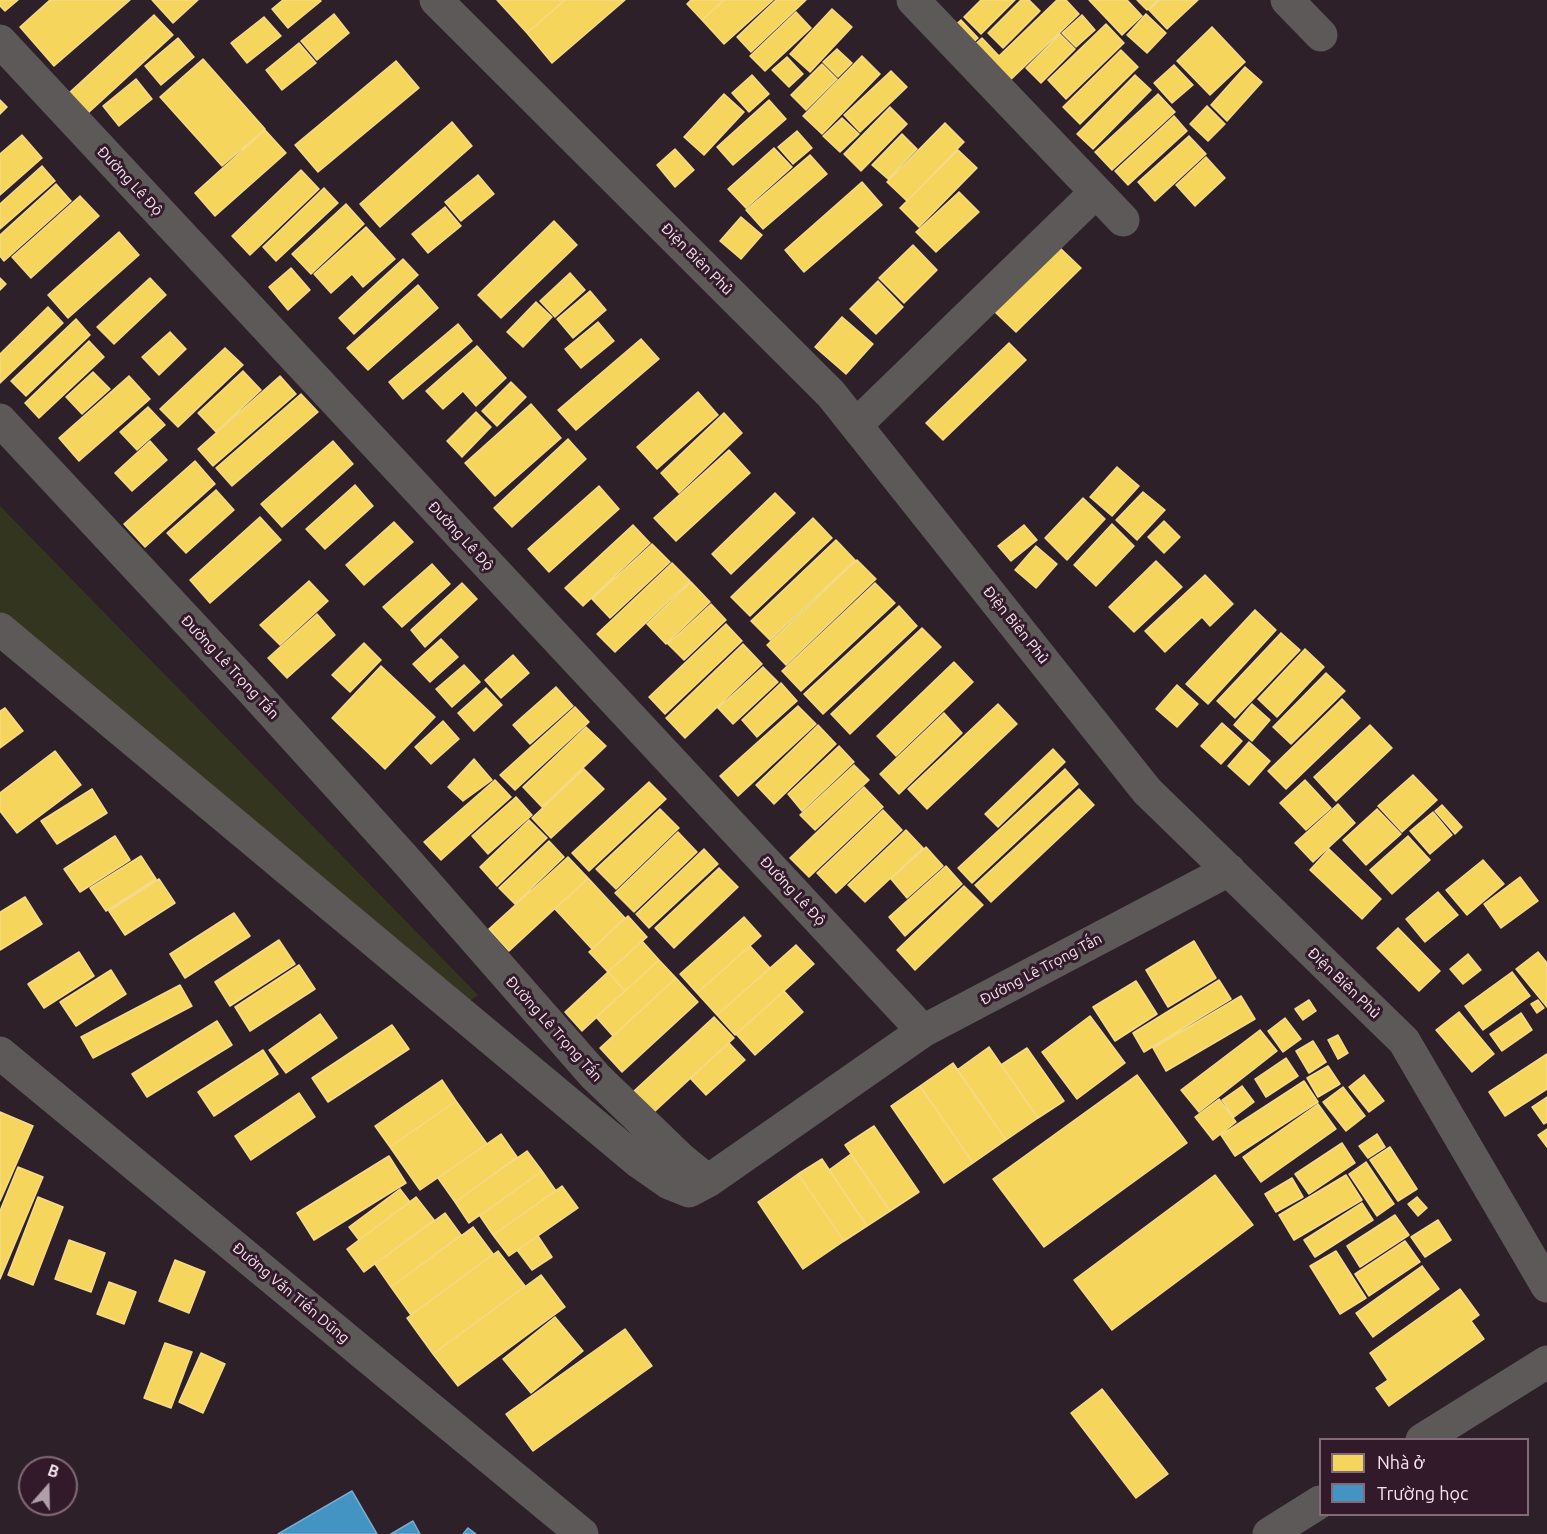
<!DOCTYPE html>
<meta charset="utf-8">
<style>
body{margin:0}
#map{position:relative;width:1547px;height:1534px;overflow:hidden;background:#2d2029;font-family:Ubuntu,sans-serif}
canvas{display:block}
.legend{position:absolute;left:1319px;top:1438px;width:210px;height:78px;box-sizing:border-box;background:#331a2a;border:2px solid #816b78;margin:0;padding:8px 10px;list-style:none;font-size:18px;color:#f5e4ee}
.legend li{display:flex;align-items:center;gap:12px;height:30px}
.legend b{width:30px;border:2px solid #816b78}
.north{position:absolute;left:18px;top:1456px;width:60px;height:60px;box-sizing:border-box;background:#331a2a;border:2px solid #816b78;border-radius:50%;rotate:20deg;font-size:16px;font-weight:700;line-height:24px;text-align:center;color:#f5e4ee}
.north::after{content:'';display:block;margin:auto;width:21px;height:27px;background:#af9fa9;clip-path:polygon(50% 0,100% 100%,50% 72%,0 100%)}
</style>
<div id="map">
<canvas width="1547" height="1534"></canvas>
<ul class="legend">
<li><b style="height:16px;background:#f6d55c"></b>Nhà ở</li>
<li><b style="height:16px;background:#4393c3"></b>Trường học</li>
</ul>
<div class="north">B</div>
</div>
<script>
const ctx = document.querySelector('canvas').getContext('2d');
ctx.lineJoin = 'round';
function fillPath(path, color) { ctx.fillStyle = color; ctx.fill(path, 'evenodd'); }
const poly = rows => new Path2D(rows.map(r => 'M' + r).join(''));
function strokePath(path, color, width, dash) { ctx.strokeStyle = color; ctx.lineWidth = width; ctx.lineCap = dash ? 'butt' : 'round'; ctx.setLineDash(dash || []); ctx.stroke(path); }
function drawText(font, color, halo, rows, align = 'center') {
  ctx.font = font + ' Ubuntu,sans-serif'; ctx.lineWidth = 6; ctx.setLineDash([]); ctx.textBaseline = 'middle'; ctx.strokeStyle = halo; ctx.fillStyle = color; for (const [text, x, y, turn = 0] of rows) {
    ctx.save(); ctx.translate(x, y); ctx.rotate((+turn || 0) * Math.PI / 180); ctx.textAlign = isNaN(turn) ? turn : align; if (halo) ctx.strokeText(text, 0, 0); ctx.fillText(text, 0, 0); ctx.restore();
  }
}
const green = poly([
 [0,506,478,995,466,1004,0,612]
]);
const homes = poly([
 [0,0,18,0,5,11,0,6,0,0],
 [50,0,130,0,54,66,20,27,50,0],
 [152,0,198,0,173,23,152,0],
 [283,0,320,0,321,1,288,28,272,9,283,0],
 [497,0,565,0,527,33,497,0],
 [565,0,625,0,552,63,527,33,565,0],
 [691,0,724,0,702,20,687,4,691,0],
 [724,0,773,0,724,44,702,20,724,0],
 [776,0,806,0,751,52,737,37,776,0],
 [981,0,1015,0,981,34,964,17,981,0],
 [1021,0,1029,0,1040,11,1003,48,988,33,1021,0],
 [1057,0,1066,0,1079,14,1004,86,969,50,982,38,999,56,1057,0],
 [1089,0,1127,0,1142,16,1122,35,1089,0],
 [1137,0,1158,0,1147,10,1137,0],
 [1160,0,1198,0,1167,29,1149,10,1160,0],
 [832,9,852,27,810,72,790,54,832,9],
 [796,12,811,28,765,71,750,56,796,12],
 [334,14,349,33,317,60,301,41,334,14],
 [1146,14,1166,33,1147,53,1127,35,1146,14],
 [154,15,173,35,88,113,69,93,154,15],
 [1082,15,1095,30,1076,47,1062,33,1082,15],
 [264,17,281,36,247,63,231,43,264,17],
 [961,20,978,38,968,47,951,29,961,20],
 [1106,24,1124,43,1066,99,1048,80,1106,24],
 [1212,27,1245,62,1210,95,1177,61,1212,27],
 [1060,34,1075,49,1041,83,1026,68,1060,34],
 [178,38,194,57,161,85,145,66,178,38],
 [299,43,316,63,282,90,266,70,299,43],
 [837,49,852,63,838,77,823,62,837,49],
 [1121,50,1138,67,1080,124,1063,107,1121,50],
 [862,56,880,74,822,134,803,116,862,56],
 [787,57,803,74,789,87,772,70,787,57],
 [203,59,265,129,222,166,160,97,203,59],
 [396,61,419,88,318,172,295,145,396,61],
 [822,64,837,79,806,110,791,95,822,64],
 [1174,65,1193,85,1172,103,1154,83,1174,65],
 [1245,67,1262,82,1227,121,1211,105,1245,67],
 [891,71,907,87,860,132,844,115,891,71],
 [752,75,769,94,749,112,732,93,752,75],
 [1135,75,1151,90,1093,149,1077,134,1135,75],
 [136,79,152,99,119,126,103,106,136,79],
 [724,94,744,112,704,155,684,137,724,94],
 [1158,94,1175,112,1112,170,1095,152,1158,94],
 [0,100,7,107,0,114,0,100],
 [769,100,786,119,733,165,717,147,769,100],
 [1207,106,1225,124,1208,141,1190,124,1207,106],
 [890,107,907,124,861,171,844,154,890,107],
 [1174,116,1187,131,1128,185,1115,171,1174,116],
 [842,118,859,134,840,152,823,136,842,118],
 [452,122,472,146,380,227,360,204,452,122],
 [945,123,964,142,907,201,887,182,945,123],
 [265,130,286,153,215,216,195,193,265,130],
 [797,131,812,148,793,164,778,147,797,131],
 [902,134,917,149,888,179,872,165,902,134],
 [22,135,42,158,0,195,0,154,22,135],
 [1189,136,1206,154,1155,201,1138,182,1189,136],
 [774,148,792,167,746,208,728,189,774,148],
 [675,149,694,170,675,187,657,165,675,149],
 [958,150,977,168,919,227,900,208,958,150],
 [810,155,827,174,763,229,746,210,810,155],
 [1206,157,1225,178,1195,206,1176,185,1206,157],
 [42,166,55,181,0,229,0,204,42,166],
 [301,170,319,189,250,255,232,236,301,170],
 [478,175,494,194,461,221,445,202,478,175],
 [862,182,882,205,804,272,785,250,862,182],
 [56,184,71,201,4,261,0,256,0,235,56,184],
 [324,188,338,203,276,261,263,247,324,188],
 [959,192,979,212,936,252,916,232,959,192],
 [80,196,99,216,31,278,12,257,80,196],
 [346,204,364,224,311,274,292,254,346,204],
 [445,207,461,226,428,253,412,234,445,207],
 [741,217,762,235,741,259,720,241,741,217],
 [554,221,577,245,501,318,478,295,554,221],
 [366,227,395,259,363,287,352,274,331,293,314,274,366,227],
 [119,232,139,255,68,318,48,295,119,232],
 [913,245,937,270,904,303,879,278,913,245],
 [1060,248,1081,268,1016,332,995,312,1060,248],
 [403,259,418,275,354,334,339,318,403,259],
 [291,268,310,290,288,310,269,287,291,268],
 [570,273,585,290,555,317,540,301,570,273],
 [0,278,6,284,0,290,0,278],
 [150,278,166,295,114,344,97,327,150,278],
 [878,281,903,307,876,334,850,309,878,281],
 [418,285,438,308,368,370,347,348,418,285],
 [590,291,606,310,573,338,557,319,590,291],
 [536,302,552,317,523,347,507,332,536,302],
 [48,307,63,323,0,383,0,354,48,307],
 [842,317,873,344,846,374,815,347,842,317],
 [76,319,90,335,26,396,11,381,76,319],
 [598,322,614,341,581,368,565,349,598,322],
 [458,324,472,341,403,399,389,382,458,324],
 [170,332,186,349,159,375,142,357,170,332],
 [641,339,659,359,576,430,558,410,641,339],
 [89,341,104,357,39,418,25,403,89,341],
 [1009,343,1026,360,943,440,926,423,1009,343],
 [477,346,506,378,476,406,463,391,443,409,426,391,477,346],
 [225,348,243,365,178,427,160,409,225,348],
 [243,371,261,390,216,432,198,413,243,371],
 [93,372,110,389,82,414,66,397,93,372],
 [129,376,150,399,79,461,59,438,129,376],
 [280,376,296,394,213,466,198,449,280,376],
 [511,382,526,397,497,426,482,411,511,382],
 [698,392,718,415,657,469,637,447,698,392],
 [301,394,318,412,232,486,216,468,301,394],
 [531,404,561,438,495,496,465,463,531,404],
 [148,407,165,425,137,450,120,432,148,407],
 [476,412,491,427,462,457,447,441,476,412],
 [724,413,742,433,679,493,661,473,724,413],
 [568,439,586,459,512,527,494,508,568,439],
 [150,441,167,460,132,491,115,473,150,441],
 [333,441,353,464,282,527,261,504,333,441],
 [729,450,750,473,676,541,654,518,729,450],
 [195,461,215,484,145,547,124,524,195,461],
 [1117,467,1139,486,1112,516,1090,497,1117,467],
 [355,485,373,506,325,549,306,529,355,485],
 [599,486,619,509,549,572,528,549,599,486],
 [216,490,234,510,186,553,167,533,216,490],
 [1143,492,1165,510,1137,540,1116,520,1143,492],
 [775,493,795,513,731,574,712,554,775,493],
 [1083,498,1105,519,1067,560,1045,538,1083,498],
 [260,517,281,540,210,603,190,580,260,517],
 [813,518,832,538,750,616,731,597,813,518],
 [1164,521,1180,537,1164,553,1148,537,1164,521],
 [394,522,413,542,364,585,346,565,394,522],
 [1112,524,1134,546,1096,586,1074,565,1112,524],
 [633,525,650,543,583,606,565,588,633,525],
 [1024,525,1037,540,1011,561,998,546,1024,525],
 [836,540,855,560,770,640,751,621,836,540],
 [652,544,670,562,610,618,592,599,652,544],
 [1036,546,1057,564,1036,588,1015,570,1036,546],
 [857,560,876,579,786,665,767,645,857,560],
 [1156,561,1182,587,1134,632,1109,607,1156,561],
 [672,563,690,581,615,652,597,634,672,563],
 [432,564,450,584,402,627,383,607,432,564],
 [1205,575,1233,604,1210,626,1202,617,1165,652,1145,631,1205,575],
 [309,581,328,601,280,645,260,625,309,581],
 [691,582,710,602,666,644,647,624,691,582],
 [462,583,477,599,425,647,411,630,462,583],
 [875,583,895,603,801,691,782,671,875,583],
 [711,604,726,620,684,660,668,644,711,604],
 [899,606,917,626,823,714,804,694,899,606],
 [1255,610,1276,630,1208,704,1186,684,1255,610],
 [317,614,335,635,287,678,268,658,317,614],
 [726,624,742,641,665,714,649,697,726,624],
 [922,628,941,647,850,734,831,714,922,628],
 [1281,633,1300,650,1235,718,1217,701,1281,633],
 [441,639,458,657,430,682,413,664,441,639],
 [364,643,381,660,350,692,332,675,364,643],
 [743,644,762,664,685,738,666,718,743,644],
 [1305,649,1324,667,1277,717,1258,699,1305,649],
 [513,655,529,673,501,698,485,680,513,655],
 [954,662,973,682,896,756,877,736,954,662],
 [464,665,480,682,452,707,436,689,464,665],
 [381,666,435,717,385,769,332,718,381,666],
 [763,667,778,682,733,724,718,708,763,667],
 [1326,673,1345,691,1291,744,1273,727,1326,673],
 [781,683,797,701,757,737,742,720,781,683],
 [1177,685,1198,704,1177,727,1156,709,1177,685],
 [556,687,573,706,530,744,513,725,556,687],
 [486,688,502,705,474,731,458,713,486,688],
 [1342,699,1360,718,1286,789,1268,771,1342,699],
 [998,704,1017,724,927,809,908,789,998,704],
 [1252,704,1270,720,1252,741,1234,725,1252,704],
 [798,706,816,724,738,796,720,776,798,706],
 [575,707,589,722,515,790,500,775,575,707],
 [5,708,23,731,0,748,0,711,5,708],
 [944,713,962,733,899,794,880,774,944,713],
 [443,721,459,739,431,764,415,747,443,721],
 [1222,723,1242,741,1221,764,1201,746,1222,723],
 [818,725,836,744,774,804,756,785,818,725],
 [1370,725,1392,748,1336,801,1314,777,1370,725],
 [586,727,606,746,542,807,523,787,586,727],
 [1249,742,1270,761,1249,785,1228,766,1249,742],
 [839,746,854,762,802,811,788,794,839,746],
 [1053,749,1065,762,998,827,985,814,1053,749],
 [55,751,81,785,17,833,0,811,0,793,55,751],
 [474,759,492,780,463,801,448,787,474,759],
 [854,765,869,780,815,830,800,815,854,765],
 [584,769,604,789,551,838,532,818,584,769],
 [1065,769,1078,784,972,883,958,868,1065,769],
 [1413,775,1437,800,1402,832,1378,806,1413,775],
 [495,780,511,797,441,860,424,842,495,780],
 [1305,780,1331,808,1306,830,1280,803,1305,780],
 [649,782,666,799,589,871,572,853,649,782],
 [864,787,883,807,809,877,790,858,864,787],
 [92,789,107,813,57,844,41,821,92,789],
 [1079,789,1094,805,991,902,975,885,1079,789],
 [516,797,532,815,488,854,472,836,516,797],
 [1338,804,1355,823,1313,862,1295,843,1338,804],
 [1442,805,1462,827,1455,834,1435,811,1442,805],
 [660,809,679,828,616,889,596,869,660,809],
 [1377,809,1401,834,1366,865,1343,840,1377,809],
 [883,810,902,830,836,893,817,873,883,810],
 [1433,812,1452,835,1430,854,1410,831,1433,812],
 [529,820,547,838,497,886,480,867,529,820],
 [906,830,923,848,865,902,848,885,906,830],
 [678,832,697,852,634,912,615,893,678,832],
 [115,836,130,860,80,892,64,869,115,836],
 [1408,836,1430,860,1392,894,1370,870,1408,836],
 [549,841,564,857,515,904,499,888,549,841],
 [926,847,943,866,907,898,891,879,926,847],
 [704,849,718,864,649,928,636,914,704,849],
 [1329,849,1381,899,1362,919,1310,870,1329,849],
 [141,856,156,879,106,911,90,888,141,856],
 [568,857,588,878,509,951,489,929,568,857],
 [1483,860,1504,884,1467,915,1446,890,1483,860],
 [946,866,962,884,905,936,889,917,946,866],
 [719,868,738,887,674,948,655,928,719,868],
 [1520,877,1538,901,1501,928,1484,904,1520,877],
 [588,878,625,918,592,949,555,909,588,878],
 [159,879,175,903,125,935,109,911,159,879],
 [964,886,983,905,915,970,897,950,964,886],
 [1438,892,1458,915,1425,942,1406,919,1438,892],
 [25,897,42,924,0,950,0,912,25,897],
 [234,913,250,936,185,978,170,954,234,913],
 [628,916,647,937,608,972,589,952,628,916],
 [744,917,761,936,697,993,680,974,744,917],
 [1398,928,1440,971,1419,991,1377,948,1398,928],
 [279,940,295,964,230,1006,215,982,279,940],
 [642,941,659,960,625,991,608,972,642,941],
 [1194,941,1216,978,1168,1007,1146,970,1194,941],
 [796,945,814,964,735,1035,717,1015,796,945],
 [750,946,770,968,717,1015,697,993,750,946],
 [79,952,94,976,44,1008,28,984,79,952],
 [1538,952,1547,963,1547,1007,1516,969,1538,952],
 [1468,954,1481,970,1463,984,1450,969,1468,954],
 [659,960,676,978,613,1036,596,1017,659,960],
 [299,965,315,989,250,1031,235,1007,299,965],
 [111,970,126,994,76,1026,60,1002,111,970],
 [608,972,625,991,582,1031,565,1012,608,972],
 [1512,972,1530,996,1483,1030,1465,1006,1512,972],
 [676,978,698,1002,622,1072,600,1048,676,978],
 [1219,980,1231,999,1144,1052,1133,1033,1219,980],
 [1136,981,1157,1014,1115,1041,1093,1007,1136,981],
 [180,985,192,1006,93,1058,81,1037,180,985],
 [784,991,803,1012,755,1055,736,1034,784,991],
 [1241,996,1255,1019,1166,1071,1153,1048,1241,996],
 [1309,1000,1316,1011,1303,1020,1295,1009,1309,1000],
 [1538,1000,1544,1008,1537,1013,1531,1004,1538,1000],
 [1459,1012,1494,1054,1472,1072,1436,1030,1459,1012],
 [1521,1013,1532,1030,1502,1051,1490,1034,1521,1013],
 [320,1014,337,1038,286,1073,269,1050,320,1014],
 [1090,1016,1125,1063,1077,1099,1042,1052,1090,1016],
 [714,1017,734,1038,654,1112,634,1091,714,1017],
 [1285,1018,1301,1039,1283,1052,1268,1031,1285,1018],
 [217,1021,232,1045,147,1097,132,1074,217,1021],
 [392,1025,409,1049,328,1102,312,1078,392,1025],
 [1260,1030,1277,1051,1199,1112,1181,1090,1260,1030],
 [1338,1035,1348,1053,1338,1059,1328,1040,1338,1035],
 [1313,1041,1326,1062,1309,1073,1296,1051,1313,1041],
 [729,1043,745,1060,706,1095,690,1078,729,1043],
 [989,1047,1038,1118,1006,1140,957,1070,989,1047],
 [1027,1048,1064,1101,1038,1118,1001,1065,1027,1048],
 [263,1050,278,1074,214,1116,198,1092,263,1050],
 [1547,1054,1547,1089,1505,1116,1489,1092,1547,1054],
 [1286,1058,1298,1076,1266,1097,1255,1079,1286,1058],
 [953,1063,1006,1140,973,1163,920,1086,953,1063],
 [1328,1066,1340,1084,1318,1097,1307,1078,1328,1066],
 [1137,1075,1187,1143,1044,1247,993,1179,1137,1075],
 [1364,1075,1384,1101,1369,1112,1349,1087,1364,1075],
 [442,1080,456,1101,390,1147,375,1126,442,1080],
 [1304,1081,1318,1102,1235,1156,1221,1135,1304,1081],
 [920,1086,973,1163,944,1183,891,1106,920,1086],
 [1242,1086,1254,1102,1234,1117,1222,1100,1242,1086],
 [1343,1087,1365,1116,1346,1131,1323,1102,1343,1087],
 [299,1093,315,1117,251,1160,235,1136,299,1093],
 [1547,1097,1547,1122,1544,1124,1532,1107,1547,1097],
 [1219,1099,1236,1122,1213,1140,1195,1117,1219,1099],
 [456,1101,487,1144,420,1190,390,1147,456,1101],
 [1318,1104,1336,1129,1261,1182,1243,1157,1318,1104],
 [0,1112,33,1126,0,1201,0,1112],
 [874,1126,919,1192,890,1211,845,1145,874,1126],
 [1547,1129,1547,1147,1538,1135,1547,1129],
 [501,1134,517,1157,455,1202,438,1178,501,1134],
 [1377,1134,1385,1147,1368,1158,1359,1146,1377,1134],
 [1342,1143,1355,1163,1309,1194,1295,1174,1342,1143],
 [1390,1147,1417,1189,1398,1201,1370,1160,1390,1147],
 [527,1151,542,1171,469,1223,455,1202,527,1151],
 [851,1154,890,1211,867,1226,829,1170,851,1154],
 [389,1156,406,1183,314,1240,297,1213,389,1156],
 [822,1159,867,1226,844,1241,798,1174,822,1159],
 [1366,1162,1394,1204,1377,1216,1349,1174,1366,1162],
 [18,1167,43,1177,0,1279,0,1211,18,1167],
 [542,1171,556,1191,493,1235,480,1216,542,1171],
 [798,1174,844,1241,803,1269,758,1202,798,1174],
 [1215,1175,1253,1225,1112,1330,1074,1280,1215,1175],
 [1346,1175,1362,1200,1294,1240,1279,1215,1346,1175],
 [1292,1178,1303,1197,1276,1212,1265,1194,1292,1178],
 [562,1186,578,1208,509,1256,493,1235,562,1186],
 [400,1189,410,1202,359,1240,349,1227,400,1189],
 [38,1197,63,1207,33,1285,8,1275,38,1197],
 [416,1197,434,1220,364,1272,347,1249,416,1197],
 [1417,1197,1427,1208,1418,1216,1408,1204,1417,1197],
 [1362,1203,1373,1220,1315,1257,1304,1240,1362,1203],
 [445,1213,461,1235,391,1287,375,1264,445,1213],
 [1395,1215,1409,1235,1360,1267,1347,1246,1395,1215],
 [1438,1220,1451,1240,1425,1257,1411,1237,1438,1220],
 [473,1227,493,1254,411,1315,391,1287,473,1227],
 [538,1236,552,1257,532,1270,517,1250,538,1236],
 [69,1240,105,1253,91,1292,55,1279,69,1240],
 [1405,1241,1420,1262,1369,1296,1355,1274,1405,1241],
 [498,1251,525,1286,433,1354,407,1318,498,1251],
 [1336,1251,1366,1298,1340,1314,1310,1266,1336,1251],
 [175,1260,205,1272,189,1313,159,1301,175,1260],
 [1422,1266,1439,1289,1373,1337,1356,1313,1422,1266],
 [541,1275,565,1307,458,1386,433,1354,541,1275],
 [109,1282,136,1292,124,1324,97,1314,109,1282],
 [1460,1289,1479,1315,1471,1321,1484,1339,1389,1406,1376,1388,1388,1380,1370,1353,1460,1289],
 [555,1317,583,1351,531,1393,503,1359,555,1317],
 [625,1329,652,1366,533,1451,506,1414,625,1329],
 [165,1343,192,1352,171,1408,144,1398,165,1343],
 [201,1353,225,1364,203,1413,179,1402,201,1353],
 [1102,1389,1168,1474,1136,1498,1071,1413,1102,1389]
]);
const schools = poly([
 [352,1491,377,1534,278,1534,352,1491],
 [413,1521,420,1534,391,1534,413,1521],
 [468,1528,476,1534,463,1534,468,1528]
]);
const minor = poly([
 [436,0,831,394,1147,791,1404,1041,1547,1286],
 [913,0,1123,220],
 [1287,0,1321,35],
 [0,41,923,1031],
 [0,420,250,688,403,857,595,1076,681,1159,708,1181],
 [856,425,1096,192],
 [0,629,639,1162,669,1183,689,1191,708,1181,923,1031,1229,870],
 [0,1053,582,1534],
 [1422,1440,1547,1362],
 [1269,1534,1320,1502]
]);
const streetNames = [
 ["Đường Lê Độ",130,181,47],
 ["Điện Biên Phủ",697,259,45],
 ["Đường Lê Độ",461,536,47],
 ["Điện Biên Phủ",1016,625,51],
 ["Đường Lê Trọng Tấn",230,667,47],
 ["Đường Lê Độ",793,891,47],
 ["Đường Lê Trọng Tấn",1041,969,-28],
 ["Điện Biên Phủ",1344,983,44],
 ["Đường Lê Trọng Tấn",554,1029,48],
 ["Đường Văn Tiến Dũng",291,1293,40]
];
fillPath(green, '#34351e');
fillPath(homes, '#f6d55c');
strokePath(homes, '#f6da88', 1.5);
fillPath(schools, '#4393c3');
strokePath(schools, '#78abd0', 1.5);
strokePath(minor, '#5d5959', 33);
drawText('15px', '#f5e4ee', '#331a2a', streetNames);
</script>
